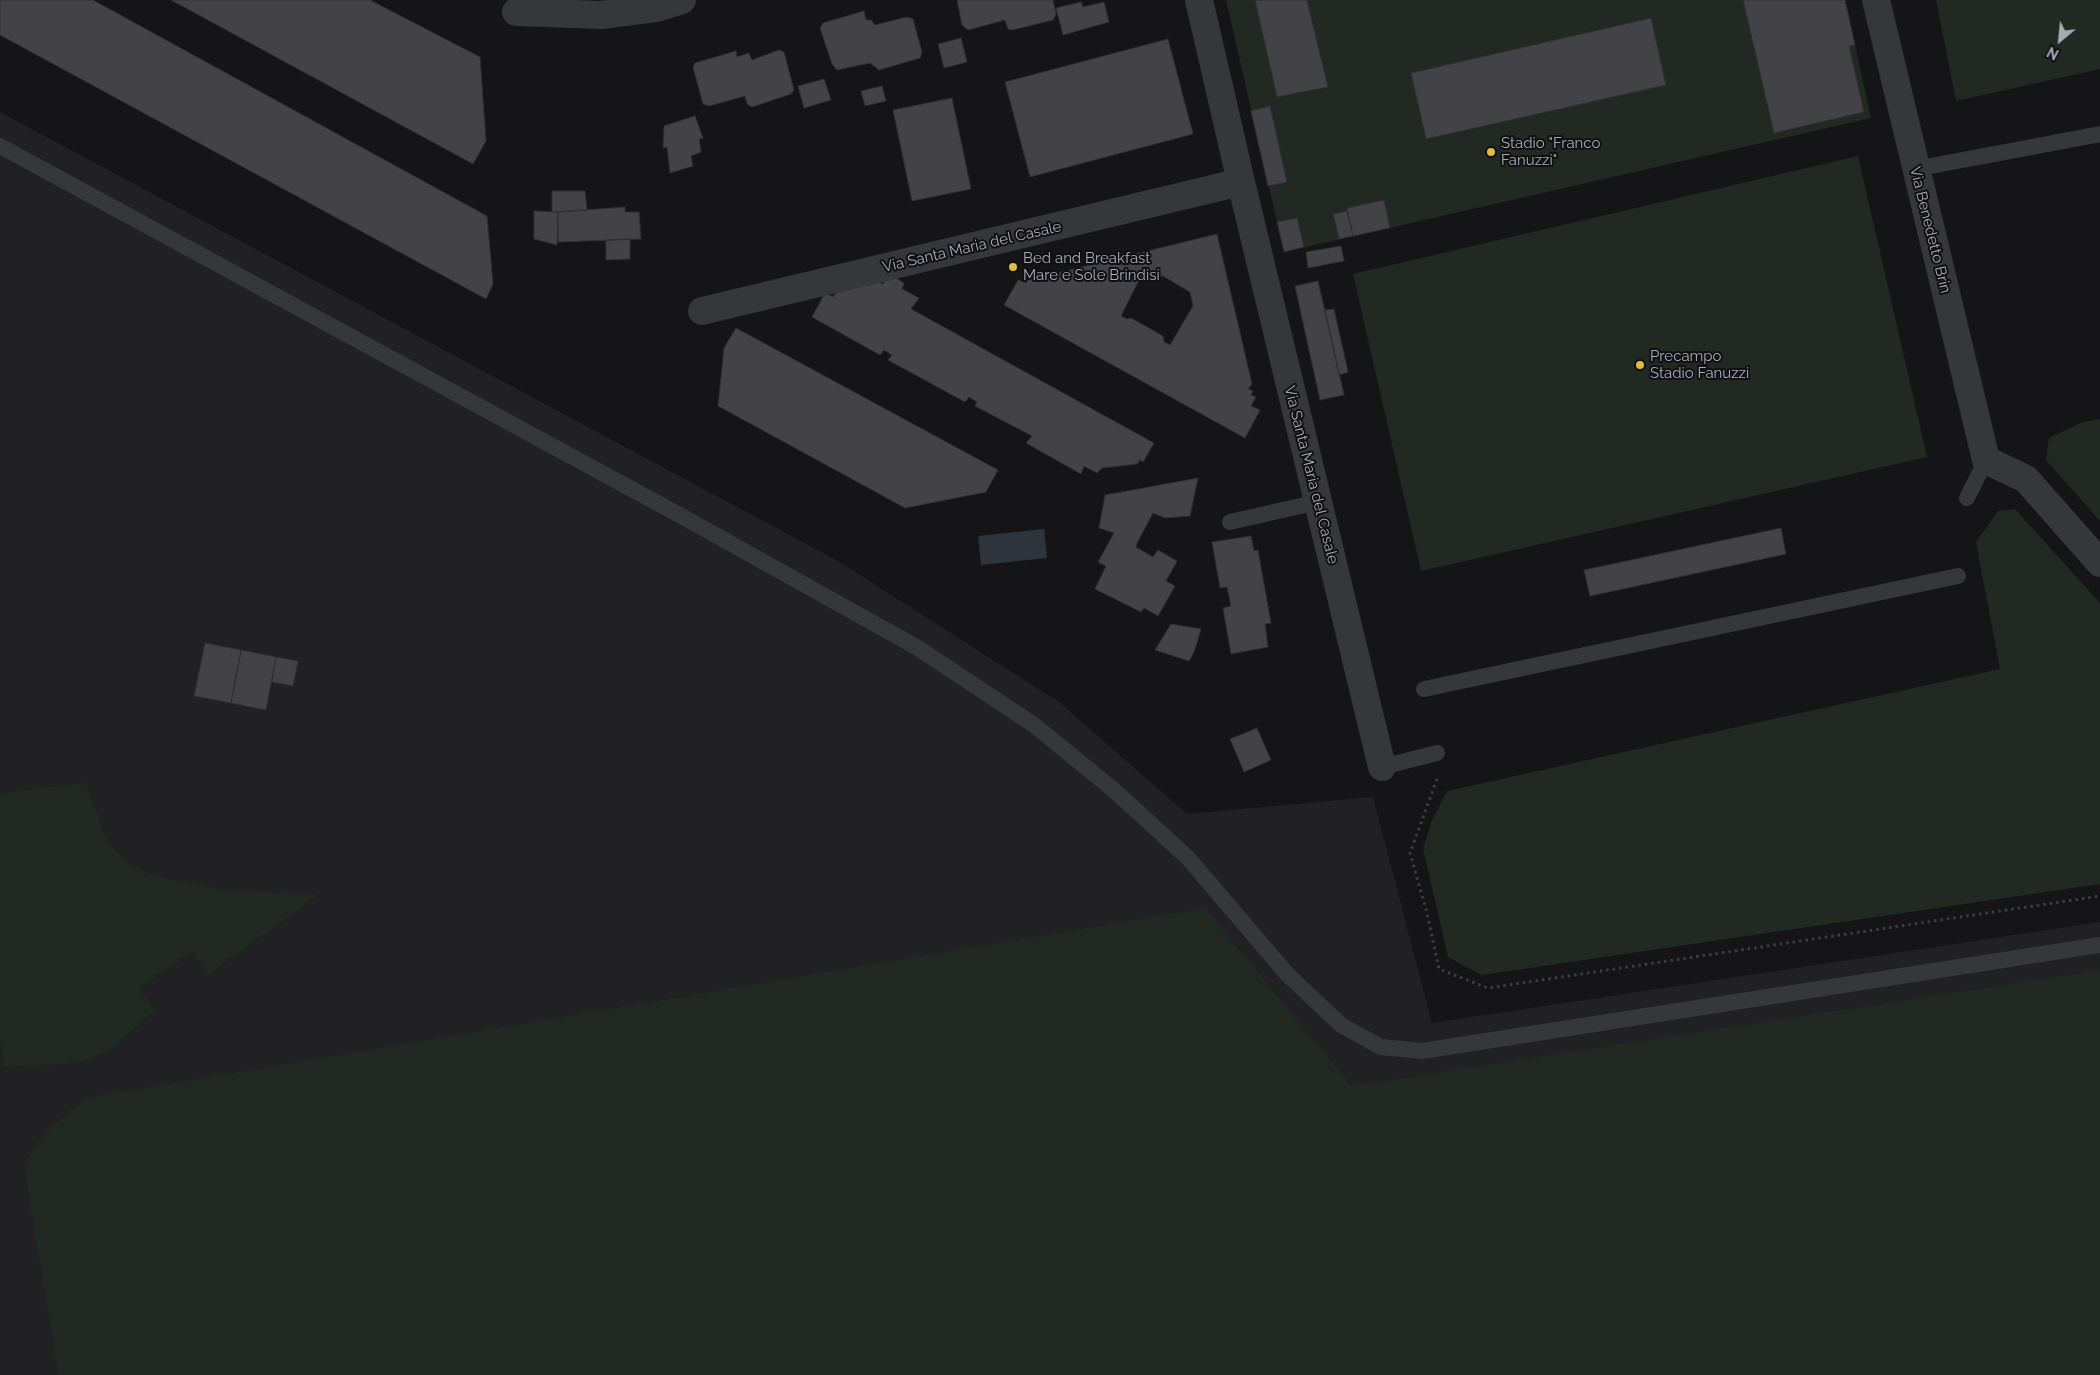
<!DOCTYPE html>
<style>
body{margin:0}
#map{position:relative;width:2100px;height:1375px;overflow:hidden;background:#151517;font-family:Raleway,sans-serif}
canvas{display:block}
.north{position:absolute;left:2035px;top:15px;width:50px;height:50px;-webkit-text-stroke:4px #101012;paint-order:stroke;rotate:208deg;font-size:14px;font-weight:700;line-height:20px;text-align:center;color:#a8abb6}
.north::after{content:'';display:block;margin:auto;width:18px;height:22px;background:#a8abb6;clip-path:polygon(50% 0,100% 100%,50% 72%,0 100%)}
</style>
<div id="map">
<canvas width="2100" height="1375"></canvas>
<div class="north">N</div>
</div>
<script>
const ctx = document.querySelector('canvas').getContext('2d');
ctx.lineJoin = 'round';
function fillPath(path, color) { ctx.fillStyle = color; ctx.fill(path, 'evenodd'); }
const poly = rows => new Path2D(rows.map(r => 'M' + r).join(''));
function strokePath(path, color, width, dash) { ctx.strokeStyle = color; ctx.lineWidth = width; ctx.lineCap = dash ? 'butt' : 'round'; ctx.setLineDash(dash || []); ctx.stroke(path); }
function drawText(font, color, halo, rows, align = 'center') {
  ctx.font = font + ' Raleway,sans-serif'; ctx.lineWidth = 4; ctx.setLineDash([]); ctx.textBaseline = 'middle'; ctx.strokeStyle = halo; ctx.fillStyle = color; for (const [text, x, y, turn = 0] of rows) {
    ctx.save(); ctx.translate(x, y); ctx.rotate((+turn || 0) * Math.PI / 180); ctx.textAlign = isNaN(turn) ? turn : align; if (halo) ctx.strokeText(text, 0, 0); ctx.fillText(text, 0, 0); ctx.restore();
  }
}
const built = poly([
 [0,112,838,561,1059,702,1187,814,1373,797,1432,1023,2100,922,2100,1375,0,1375]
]);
const green = poly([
 [1226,0,1845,0,1871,118,1284,252],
 [1936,0,2100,0,2100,69,1956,101],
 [1858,156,1927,457,1421,571,1353,274],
 [2100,419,2100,521,2046,460,2049,438,2083,422],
 [2015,509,2100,603,2100,884,1482,975,1448,957,1423,848,1432,821,1447,791,2000,669,1976,542,1998,511],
 [86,783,105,838,127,863,156,877,219,889,317,895,208,975,193,951,138,988,154,1011,105,1053,92,1059,63,1064,4,1067,0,1041,0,793],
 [1205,908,1351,1086,2100,970,2100,1375,58,1375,24,1165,47,1131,86,1098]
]);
const water = poly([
 [1044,529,1047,558,981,565,978,536]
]);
const building = poly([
 [0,0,93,0,487,216,493,284,486,299,0,35,0,0],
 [171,0,370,0,480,57,486,141,473,164,171,0],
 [957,0,1053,0,1056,14,1053,20,1012,30,1008,29,1005,20,968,30,962,25,957,0],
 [1255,0,1307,0,1328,87,1277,97,1255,0],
 [1743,0,1845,0,1855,45,1849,46,1864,112,1774,133,1743,0],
 [1081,2,1083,7,1104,2,1109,22,1063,35,1056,8,1081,2],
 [864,11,866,20,871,20,875,25,907,17,913,19,922,52,920,58,879,70,870,63,837,70,832,64,820,28,823,23,864,11],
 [1651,18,1666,85,1426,139,1411,73,1651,18],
 [961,38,967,62,944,68,938,44,961,38],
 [1168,39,1193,134,1030,177,1005,82,1168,39],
 [779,50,784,52,794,90,791,94,752,107,747,104,745,96,709,106,703,104,693,67,695,63,736,51,737,57,749,53,752,60,779,50],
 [824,79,831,100,804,108,798,86,824,79],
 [882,86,886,101,865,106,861,91,882,86],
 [952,98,971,189,912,201,893,110,952,98],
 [1270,106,1287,182,1268,186,1251,111,1270,106],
 [695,116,703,138,699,139,701,152,691,156,693,166,670,173,667,147,663,148,664,126,695,116],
 [552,191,585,191,587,210,552,212,552,191],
 [1384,200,1390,228,1353,236,1347,208,1384,200],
 [625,207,625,212,639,212,641,239,558,242,558,212,625,207],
 [534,211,558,212,557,245,534,239,534,211],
 [1347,211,1353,236,1339,239,1333,214,1347,211],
 [1297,218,1304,247,1284,252,1277,222,1297,218],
 [1217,234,1252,384,1248,389,1253,391,1251,395,1256,397,1251,406,1260,410,1245,438,1004,305,1018,280,1026,283,1030,276,1033,278,1036,273,1041,277,1217,234],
 [1163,276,1190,292,1193,306,1170,345,1164,342,1163,336,1131,318,1127,319,1121,316,1138,282,1163,276],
 [630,239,630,259,606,260,606,240,630,239],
 [1341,246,1344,261,1308,268,1306,252,1341,246],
 [889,274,904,283,902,289,919,298,911,309,1154,443,1143,462,1140,460,1137,464,1102,468,1097,473,1084,466,1081,474,1026,443,1032,436,975,406,977,402,969,397,965,402,888,360,892,355,884,350,880,355,812,317,825,293,833,297,838,290,862,281,869,286,874,279,883,284,889,274],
 [1318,281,1344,395,1320,400,1295,286,1318,281],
 [1334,309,1348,372,1339,375,1325,310,1334,309],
 [736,328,998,470,986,492,905,508,718,406,724,348,736,328],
 [1198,478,1190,516,1165,518,1153,513,1137,543,1136,547,1153,557,1158,550,1177,561,1166,581,1175,586,1158,616,1144,608,1141,612,1095,589,1106,566,1098,562,1114,533,1099,528,1105,495,1198,478],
 [1781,528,1786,554,1590,596,1584,570,1781,528],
 [1251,536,1254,551,1258,550,1271,623,1265,624,1268,647,1231,654,1223,608,1231,606,1227,587,1220,588,1212,542,1251,536],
 [1171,624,1201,629,1194,652,1189,661,1155,650,1171,624],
 [205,643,241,650,231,703,194,696,205,643],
 [241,650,276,657,266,710,231,703,241,650],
 [276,657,298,661,293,686,272,682,276,657],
 [1257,728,1271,760,1244,772,1230,739,1257,728]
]);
const path = poly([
 [1437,779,1410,853,1427,913,1439,969,1488,988,2100,896]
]);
const lane = poly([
 [0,146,685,518,918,648,1034,725,1115,791,1188,858,1287,974,1341,1025,1381,1047,1422,1051,2100,945],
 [1915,169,2100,134],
 [1967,498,1986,460],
 [1230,522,1318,502],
 [1424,689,1958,576],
 [1382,767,1437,753]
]);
const street = poly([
 [1199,0,1241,182,1382,767],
 [1876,0,1986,460,2026,479,2100,563],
 [516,12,601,15,656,8,682,0],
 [702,311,1241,182]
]);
const markers = [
 [1491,152,5,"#e4bb40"],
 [1013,267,5,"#e4bb40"],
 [1640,365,5,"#e4bb40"]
];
const poiNames = [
 ["Stadio \"Franco",1501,143],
 ["Fanuzzi\"",1501,160],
 ["Bed and Breakfast",1023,258],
 ["Mare e Sole Brindisi",1023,275],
 ["Precampo",1650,356],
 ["Stadio Fanuzzi",1650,373]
];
const streetNames = [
 ["Via Benedetto Brin",1930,230,76],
 ["Via Santa Maria del Casale",972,247,-13],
 ["Via Santa Maria del Casale",1311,475,76]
];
fillPath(built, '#212124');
fillPath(green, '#222923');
fillPath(water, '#2e343c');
fillPath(building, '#424247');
strokePath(building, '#302f33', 1);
strokePath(path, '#3c3e42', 3, [2.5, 4]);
strokePath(lane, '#36373b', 16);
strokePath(street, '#36373b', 28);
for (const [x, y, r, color] of markers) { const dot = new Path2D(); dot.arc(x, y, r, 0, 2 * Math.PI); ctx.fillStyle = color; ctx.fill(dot); strokePath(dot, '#101012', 2); }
drawText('15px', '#a8abb6', '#101012', poiNames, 'left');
drawText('15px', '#a8abb6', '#101012', streetNames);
</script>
